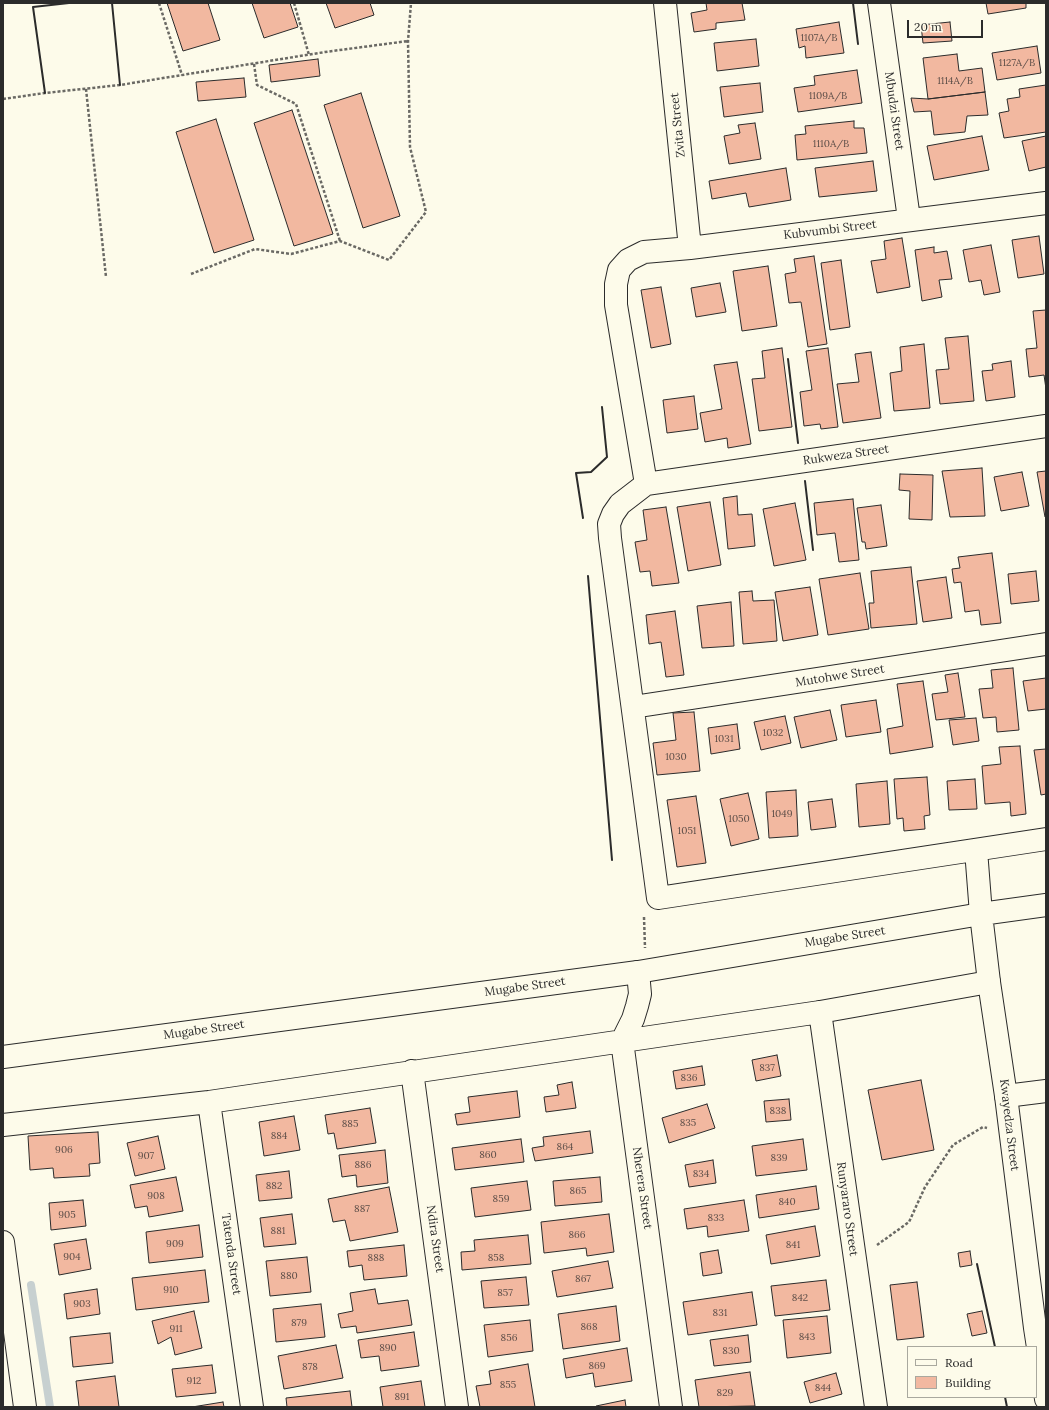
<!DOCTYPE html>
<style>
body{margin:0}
#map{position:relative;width:1049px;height:1410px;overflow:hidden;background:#fdfbea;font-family:Lora,serif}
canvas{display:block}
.frame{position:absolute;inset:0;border:4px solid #2b2b2b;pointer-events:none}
.legend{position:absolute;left:907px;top:1346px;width:130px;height:52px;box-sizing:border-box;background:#fdfbea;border:1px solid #a9a89e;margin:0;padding:5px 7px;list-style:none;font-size:12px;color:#2b2b2b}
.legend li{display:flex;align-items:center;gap:8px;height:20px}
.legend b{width:20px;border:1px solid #a9a89e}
.scale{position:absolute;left:907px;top:20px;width:76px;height:18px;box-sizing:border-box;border:2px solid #2b2b2b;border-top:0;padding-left:5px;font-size:12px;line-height:14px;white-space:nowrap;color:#2b2b2b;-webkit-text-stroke:3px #fdfbea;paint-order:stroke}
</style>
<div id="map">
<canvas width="1049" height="1410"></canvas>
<div class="frame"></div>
<ul class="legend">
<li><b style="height:5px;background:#fdfbea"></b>Road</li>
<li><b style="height:11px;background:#f2b8a0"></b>Building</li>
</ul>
<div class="scale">20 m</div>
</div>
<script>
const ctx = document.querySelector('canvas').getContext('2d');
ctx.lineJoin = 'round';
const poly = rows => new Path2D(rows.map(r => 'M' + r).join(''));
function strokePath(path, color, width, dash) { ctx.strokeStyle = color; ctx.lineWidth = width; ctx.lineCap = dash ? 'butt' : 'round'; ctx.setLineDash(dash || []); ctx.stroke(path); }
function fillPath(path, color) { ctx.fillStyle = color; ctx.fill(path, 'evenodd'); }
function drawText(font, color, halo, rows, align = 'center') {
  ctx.font = font + ' Lora,serif'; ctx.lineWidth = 3; ctx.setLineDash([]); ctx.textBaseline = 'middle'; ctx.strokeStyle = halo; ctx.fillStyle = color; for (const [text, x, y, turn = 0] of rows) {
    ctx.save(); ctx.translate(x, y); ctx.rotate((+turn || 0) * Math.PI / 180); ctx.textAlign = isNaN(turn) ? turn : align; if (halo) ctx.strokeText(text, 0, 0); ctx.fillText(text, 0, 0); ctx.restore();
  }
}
const stream = poly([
 [31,1285,50,1407]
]);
const building = poly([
 [167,3,208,3,220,40,183,51,167,3],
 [252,3,290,3,298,27,264,38,252,3],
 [326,3,370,3,374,15,335,28,326,3],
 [706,3,742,3,745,20,716,23,716,29,694,32,691,13,707,10,706,3],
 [986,3,1026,3,1026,8,988,14,986,3],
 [839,22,844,53,806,58,805,46,799,48,796,29,839,22],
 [950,22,952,41,923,43,921,25,950,22],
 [756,39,759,66,717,71,714,43,756,39],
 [1037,46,1041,73,997,80,992,53,1037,46],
 [957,54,959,71,982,68,985,92,928,99,923,58,957,54],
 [318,59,320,76,271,82,269,65,318,59],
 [857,70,862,103,798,112,794,88,815,85,814,76,857,70],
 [244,78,246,97,198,101,196,82,244,78],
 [760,83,763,112,724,117,720,87,760,83],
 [1046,85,1046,132,1004,138,999,113,1009,111,1007,99,1020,97,1019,89,1046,85],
 [985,92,988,115,967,116,965,132,934,135,931,111,914,112,911,98,928,99,985,92],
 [361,93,400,216,363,228,324,105,361,93],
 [292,110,333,234,294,246,254,123,292,110],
 [216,119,254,240,214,253,176,132,216,119],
 [854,121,854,128,864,128,867,153,797,160,795,135,806,134,805,126,854,121],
 [755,123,761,159,729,164,724,136,740,133,738,125,755,123],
 [982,136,989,170,934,180,927,146,982,136],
 [1046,136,1046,167,1029,171,1022,141,1046,136],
 [873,161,877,191,819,197,815,168,873,161],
 [786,168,791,200,749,207,746,193,712,199,709,181,786,168],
 [1039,236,1044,274,1018,278,1012,240,1039,236],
 [902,238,910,287,877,293,871,261,886,259,884,241,902,238],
 [991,245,1000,292,984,295,981,280,969,282,963,250,991,245],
 [934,247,934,253,947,251,952,279,939,280,942,297,922,301,915,250,934,247],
 [814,256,827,344,808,347,801,302,789,303,785,274,796,272,794,259,814,256],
 [841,260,850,327,830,330,821,263,841,260],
 [768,266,777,326,742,331,733,271,768,266],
 [720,283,726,312,696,317,691,288,720,283],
 [661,287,671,344,651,348,641,290,661,287],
 [1046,310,1046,389,1044,375,1029,377,1026,349,1037,348,1033,311,1046,310],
 [968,336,974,401,940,404,936,370,949,369,945,338,968,336],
 [924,344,930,408,894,411,890,373,902,371,900,347,924,344],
 [782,348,792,427,759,431,752,379,765,378,762,351,782,348],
 [828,348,838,427,821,429,820,424,804,426,800,392,812,390,806,351,828,348],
 [871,352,881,418,843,423,837,384,859,382,855,354,871,352],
 [1011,361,1015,397,986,401,982,371,993,370,992,364,1011,361],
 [737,362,751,444,728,448,727,438,705,442,700,413,722,409,714,365,737,362],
 [694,396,698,429,667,433,663,400,694,396],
 [982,468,985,516,950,517,942,471,982,468],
 [1046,471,1046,517,1045,517,1037,472,1046,471],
 [1022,472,1029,506,1001,511,994,477,1022,472],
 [900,474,933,475,932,520,909,519,910,491,899,490,900,474],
 [737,496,738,515,752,514,755,546,728,549,723,498,737,496],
 [853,499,859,560,839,562,835,533,817,535,814,503,853,499],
 [710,502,721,565,688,571,677,507,710,502],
 [795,503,806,560,774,566,763,509,795,503],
 [881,505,887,546,866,549,865,542,862,542,857,508,881,505],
 [666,507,679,583,652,586,650,571,640,572,635,542,647,540,643,510,666,507],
 [992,553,1001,623,981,625,979,610,965,612,961,582,954,583,952,569,960,568,958,557,992,553],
 [911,567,917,624,871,628,869,603,874,603,871,571,911,567],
 [1036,571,1039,601,1011,604,1008,574,1036,571],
 [860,573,869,629,828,635,819,579,860,573],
 [946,577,952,618,923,622,917,581,946,577],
 [810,587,818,635,783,641,775,592,810,587],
 [752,591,753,601,774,600,777,641,743,644,739,592,752,591],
 [731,602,734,646,702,648,697,606,731,602],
 [675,611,684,675,666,677,661,642,649,644,646,615,675,611],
 [1013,668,1019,730,997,732,996,717,983,718,979,689,993,688,991,670,1013,668],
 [958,673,965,717,936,720,932,694,948,692,945,675,958,673],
 [1046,678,1046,709,1028,711,1023,681,1046,678],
 [923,681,933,747,890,754,887,729,903,726,897,684,923,681],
 [876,700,881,732,846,737,841,705,876,700],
 [830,710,837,740,801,748,794,717,830,710],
 [694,712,700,771,657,775,653,743,676,740,673,713,694,712],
 [785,716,791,743,761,750,754,722,785,716],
 [976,718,979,741,953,745,949,720,976,718],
 [737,724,740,749,711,754,708,728,737,724],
 [1020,746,1026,814,1011,816,1010,802,985,804,982,766,1001,764,999,747,1020,746],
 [1046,749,1046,794,1041,795,1034,750,1046,749],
 [927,777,930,815,924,816,925,829,904,831,903,818,897,819,894,779,927,777],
 [975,779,977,809,949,810,947,781,975,779],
 [887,781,890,824,859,827,856,784,887,781],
 [796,790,798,836,769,838,766,792,796,790],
 [748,793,759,839,731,846,720,799,748,793],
 [696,796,706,863,677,867,667,800,696,796],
 [832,799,836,827,811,830,808,802,832,799],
 [777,1055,781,1076,756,1081,752,1060,777,1055],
 [702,1066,705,1085,676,1089,673,1071,702,1066],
 [921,1080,934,1150,882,1160,868,1090,921,1080],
 [572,1082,576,1108,546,1112,544,1097,559,1095,557,1085,572,1082],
 [517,1091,520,1117,457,1125,455,1114,470,1112,468,1097,517,1091],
 [789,1099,791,1120,766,1122,764,1101,789,1099],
 [707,1104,715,1128,669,1143,662,1118,707,1104],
 [370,1108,376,1143,337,1149,334,1133,328,1134,325,1115,370,1108],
 [294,1116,300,1150,264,1156,259,1122,294,1116],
 [590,1131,593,1153,535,1161,532,1148,544,1146,543,1137,590,1131],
 [98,1132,100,1163,89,1164,90,1176,54,1178,53,1168,30,1170,28,1136,98,1132],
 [158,1136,165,1169,135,1176,127,1143,158,1136],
 [521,1139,524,1162,455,1170,452,1148,521,1139],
 [803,1139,807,1170,756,1176,752,1146,803,1139],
 [385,1150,388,1183,357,1187,356,1175,342,1177,339,1155,385,1150],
 [713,1160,716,1183,689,1187,685,1165,713,1160],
 [289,1171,292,1198,259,1201,256,1175,289,1171],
 [176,1177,183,1211,149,1217,147,1206,135,1208,130,1185,176,1177],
 [600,1177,602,1202,555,1206,553,1181,600,1177],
 [527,1181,531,1210,475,1217,471,1188,527,1181],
 [816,1186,819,1209,759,1218,756,1195,816,1186],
 [389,1187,398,1232,350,1241,345,1220,333,1222,328,1199,389,1187],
 [83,1200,86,1226,51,1230,49,1203,83,1200],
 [744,1200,749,1231,708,1237,707,1226,687,1229,684,1209,744,1200],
 [292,1214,296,1244,264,1247,260,1218,292,1214],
 [609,1214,614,1252,587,1256,586,1248,544,1253,541,1222,609,1214],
 [199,1225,203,1257,149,1263,146,1232,199,1225],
 [815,1226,820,1256,771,1264,766,1235,815,1226],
 [528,1235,531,1264,462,1270,461,1252,475,1251,474,1240,528,1235],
 [86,1239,91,1269,59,1275,54,1244,86,1239],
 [404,1245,407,1276,364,1280,362,1265,349,1267,347,1251,404,1245],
 [718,1250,722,1273,703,1276,700,1253,718,1250],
 [970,1251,972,1265,960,1267,958,1253,970,1251],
 [307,1257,311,1292,270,1296,266,1261,307,1257],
 [608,1261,613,1288,557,1297,552,1271,608,1261],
 [205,1270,209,1302,136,1310,132,1278,205,1270],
 [526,1277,529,1305,484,1308,481,1281,526,1277],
 [826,1280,830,1310,775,1316,771,1286,826,1280],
 [917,1282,924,1337,897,1340,890,1285,917,1282],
 [97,1289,100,1314,67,1319,64,1294,97,1289],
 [375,1289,378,1304,408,1300,412,1325,357,1333,356,1326,341,1328,338,1314,353,1311,350,1293,375,1289],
 [752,1292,757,1325,688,1335,683,1302,752,1292],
 [321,1304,325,1337,276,1342,273,1309,321,1304],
 [616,1306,620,1341,563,1349,558,1314,616,1306],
 [194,1311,202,1348,175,1355,171,1337,158,1344,152,1321,194,1311],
 [982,1311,987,1333,972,1336,967,1314,982,1311],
 [827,1316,831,1353,787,1358,783,1320,827,1316],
 [530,1320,533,1351,488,1357,484,1325,530,1320],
 [414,1332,419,1366,381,1371,379,1356,361,1358,358,1340,414,1332],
 [110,1333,113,1363,73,1367,70,1337,110,1333],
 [748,1335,751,1362,714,1366,710,1340,748,1335],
 [336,1345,343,1378,284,1389,278,1356,336,1345],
 [627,1348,632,1381,595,1387,593,1373,566,1378,563,1359,627,1348],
 [528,1364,535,1407,480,1407,476,1386,491,1384,489,1371,528,1364],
 [212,1365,216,1393,176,1397,172,1369,212,1365],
 [750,1372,755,1406,699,1407,695,1380,750,1372],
 [836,1373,842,1394,810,1403,804,1382,836,1373],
 [115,1376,119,1407,79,1407,76,1381,115,1376],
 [421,1381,425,1407,383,1407,380,1387,421,1381],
 [350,1391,352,1407,287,1407,286,1398,350,1391],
 [625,1400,626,1407,596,1407,596,1406,625,1400],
 [223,1402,224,1407,192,1407,223,1402]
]);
const path = poly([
 [159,3,182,75],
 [294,3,309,55],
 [254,64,257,85,296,104,340,241],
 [86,89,106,277],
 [3,99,45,93,120,85,325,52,408,41],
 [191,274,255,249,291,254,340,241,389,260,426,212,410,147,408,41,411,3],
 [644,917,645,948],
 [877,1245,909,1222,925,1187,953,1145,983,1127,987,1128]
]);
const minor = poly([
 [665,3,690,248],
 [879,3,909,219],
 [646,484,620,504,613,514,609,524,610,538,658,898,1046,839],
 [646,484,616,305,616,284,619,270,628,260,644,252,690,248,1046,203],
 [646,484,1046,426],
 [633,707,1046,644],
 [976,850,981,914],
 [638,972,640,994,637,1006,633,1019,622,1041,671,1407],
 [820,1012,876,1407],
 [412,1071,457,1407],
 [1006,1096,1046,1091],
 [209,1102,252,1407],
 [3,1125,209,1102,820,1012,989,982],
 [3,1242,25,1407]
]);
const tertiary = poly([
 [981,914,989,982,1006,1096,1035,1328,1046,1399],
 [3,1057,638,972,981,914,1046,905]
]);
const wall = poly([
 [112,3,120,85],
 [853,3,858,44],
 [45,93,33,7,69,3],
 [788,359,798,443],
 [805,481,813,550],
 [583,518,576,473,591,472,607,457,602,407],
 [588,576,612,860],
 [977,1264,995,1347],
 [1005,1397,1007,1407]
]);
const numberNames = [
 ["1107A/B",819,38],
 ["1127A/B",1017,63],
 ["1114A/B",955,81],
 ["1109A/B",828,96],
 ["1110A/B",831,144],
 ["1032",773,733],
 ["1031",724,739],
 ["1030",676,757],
 ["1049",782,814],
 ["1050",739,819],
 ["1051",687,831],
 ["837",767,1068],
 ["836",689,1078],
 ["838",778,1111],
 ["835",688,1123],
 ["885",350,1124],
 ["884",279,1136],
 ["864",565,1147],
 ["906",64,1150],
 ["860",488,1155],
 ["907",146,1156],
 ["839",779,1158],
 ["886",363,1165],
 ["834",701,1174],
 ["882",274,1186],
 ["865",578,1191],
 ["908",156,1196],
 ["859",501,1199],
 ["840",787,1202],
 ["887",362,1209],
 ["905",67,1215],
 ["833",716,1218],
 ["881",278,1231],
 ["866",577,1235],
 ["909",175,1244],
 ["841",793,1245],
 ["904",72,1257],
 ["888",376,1258],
 ["858",496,1258],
 ["880",289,1276],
 ["867",583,1279],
 ["910",171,1290],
 ["857",505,1293],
 ["842",800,1298],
 ["903",82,1304],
 ["831",720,1313],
 ["879",299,1323],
 ["868",589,1327],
 ["911",176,1329],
 ["843",807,1337],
 ["856",509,1338],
 ["890",388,1348],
 ["830",731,1351],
 ["869",597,1366],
 ["878",310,1367],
 ["912",194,1381],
 ["855",508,1385],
 ["844",823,1388],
 ["829",725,1393],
 ["891",402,1397]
];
const streetNames = [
 ["Mbudzi Street",894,111,82],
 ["Zvita Street",678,125,-96],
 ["Kubvumbi Street",830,230,-7],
 ["Rukweza Street",846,455,-8],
 ["Mutohwe Street",840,676,-9],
 ["Mugabe Street",845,937,-9],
 ["Mugabe Street",525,987,-8],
 ["Mugabe Street",204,1030,-8],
 ["Kwayedza Street",1009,1125,83],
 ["Nherera Street",642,1188,82],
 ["Runyararo Street",847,1209,82],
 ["Ndira Street",435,1239,82],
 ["Tatenda Street",231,1254,82]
];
strokePath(stream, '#c7d0d0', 8);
fillPath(building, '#f2b8a0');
strokePath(building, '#2b2b2b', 1);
strokePath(minor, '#2b2b2b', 24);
strokePath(tertiary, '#2b2b2b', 24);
strokePath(path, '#6a6964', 2.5, [3, 2]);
strokePath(minor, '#fdfbea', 22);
strokePath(tertiary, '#fdfbea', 22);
strokePath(wall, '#2b2b2b', 2);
drawText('10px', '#5d4e48', null, numberNames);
drawText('12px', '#2b2b2b', '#fdfbea', streetNames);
</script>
